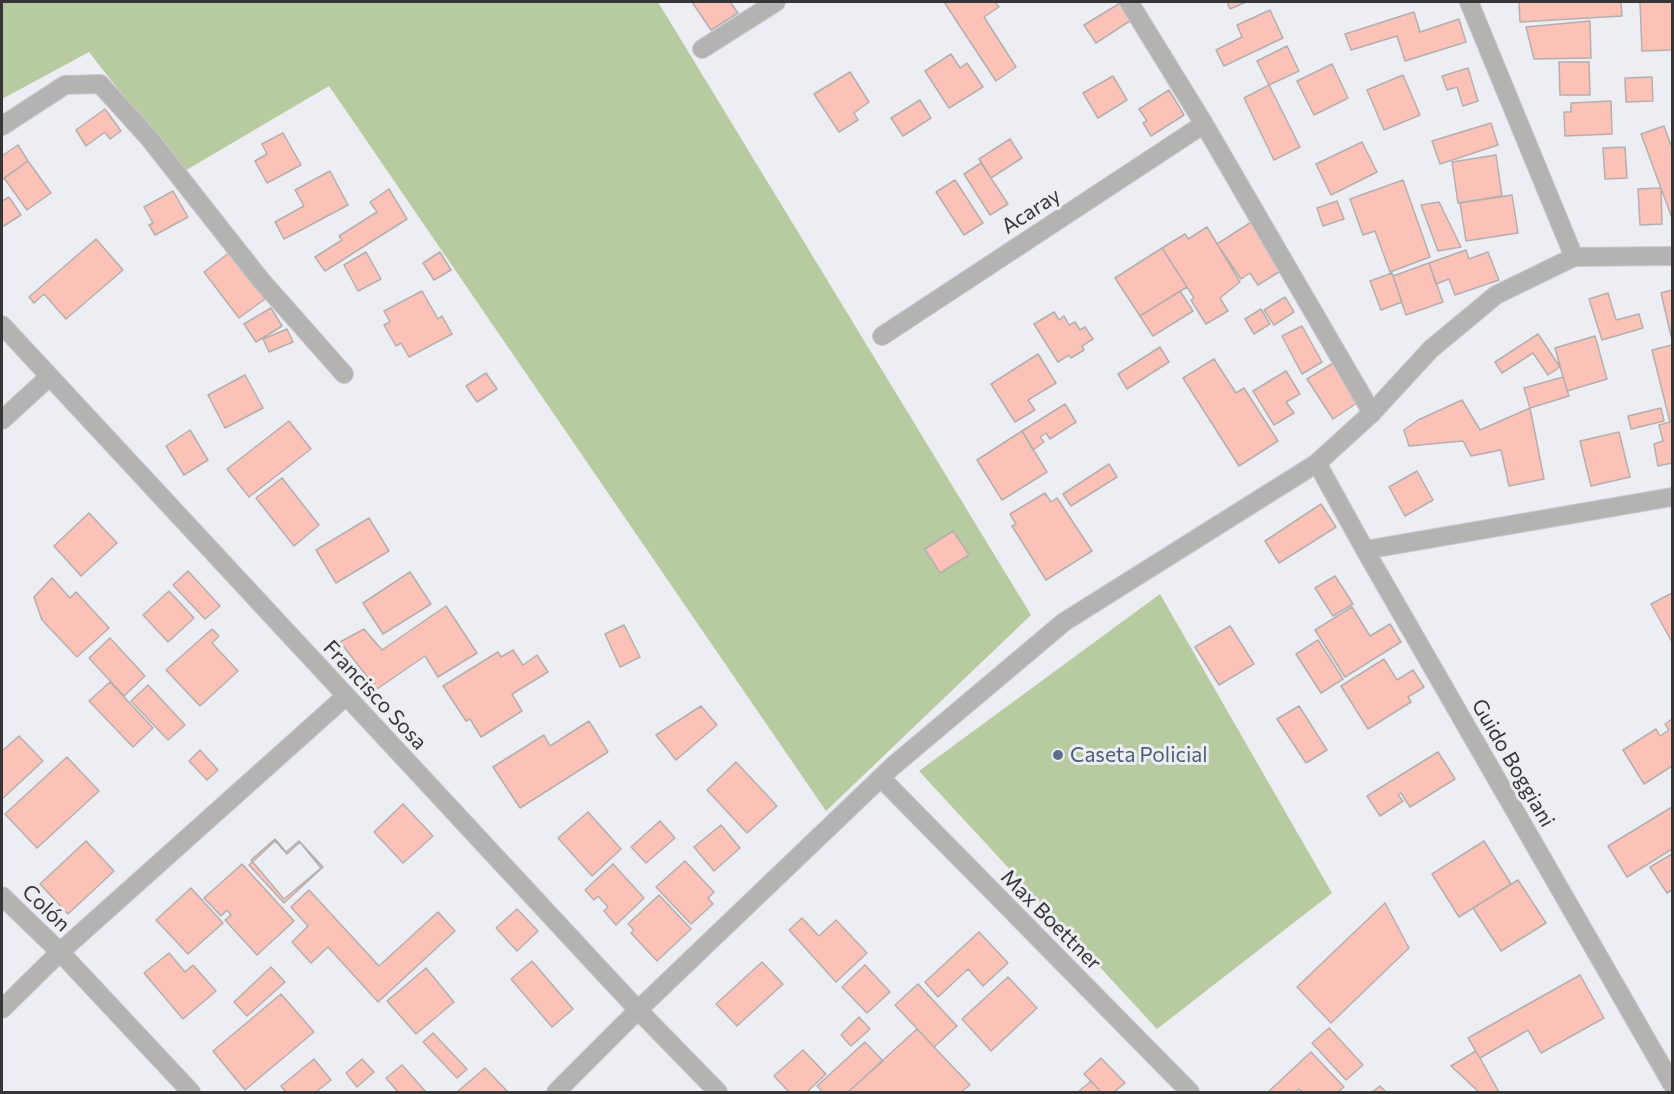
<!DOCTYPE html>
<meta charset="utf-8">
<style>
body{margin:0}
#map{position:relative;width:1674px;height:1094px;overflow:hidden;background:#edeef3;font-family:Commissioner,sans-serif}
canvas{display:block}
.frame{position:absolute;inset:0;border:3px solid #363638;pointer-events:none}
</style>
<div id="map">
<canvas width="1674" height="1094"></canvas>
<div class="frame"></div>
</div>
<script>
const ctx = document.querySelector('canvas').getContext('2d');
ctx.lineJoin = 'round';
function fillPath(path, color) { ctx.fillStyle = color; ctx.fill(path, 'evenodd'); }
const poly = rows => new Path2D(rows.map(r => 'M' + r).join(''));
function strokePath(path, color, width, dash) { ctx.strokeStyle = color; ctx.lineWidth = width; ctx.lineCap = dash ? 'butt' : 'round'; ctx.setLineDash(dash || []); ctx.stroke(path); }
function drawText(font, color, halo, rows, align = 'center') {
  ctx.font = font + ' Commissioner,sans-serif'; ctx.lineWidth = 6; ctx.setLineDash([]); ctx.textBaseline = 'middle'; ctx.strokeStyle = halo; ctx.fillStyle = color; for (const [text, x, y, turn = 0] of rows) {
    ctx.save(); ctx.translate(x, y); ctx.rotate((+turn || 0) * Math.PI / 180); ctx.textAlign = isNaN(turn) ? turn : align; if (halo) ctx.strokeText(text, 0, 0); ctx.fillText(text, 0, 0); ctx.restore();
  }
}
const green = poly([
 [2,2,658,2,1031,615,826,811,329,86,183,172,89,52,2,99],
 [1160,594,1332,893,1157,1029,919,771]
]);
const building = poly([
 [692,2,730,2,738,13,711,30,692,2],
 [944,2,995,2,999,7,984,17,1016,67,996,81,944,2],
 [1122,2,1136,17,1096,43,1084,25,1122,2],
 [1227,2,1246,2,1230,9,1227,2],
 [1519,2,1621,2,1622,16,1520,22,1519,2],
 [1640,2,1672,2,1672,50,1642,51,1640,2],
 [1270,10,1283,38,1224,66,1216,50,1242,37,1237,25,1270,10],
 [1414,12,1420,32,1459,19,1466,42,1405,61,1397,36,1351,50,1345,34,1414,12],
 [1590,21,1591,58,1534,59,1526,27,1590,21],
 [1287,46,1299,71,1269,85,1257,61,1287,46],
 [951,54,960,68,967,63,983,87,949,108,925,71,951,54],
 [1559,62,1589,62,1590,95,1560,95,1559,62],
 [1332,64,1348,98,1314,115,1297,81,1332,64],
 [1468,68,1478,101,1463,106,1457,87,1447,90,1442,76,1468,68],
 [850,72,869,102,854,113,858,120,839,132,814,94,850,72],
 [1403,75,1420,115,1384,130,1367,90,1403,75],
 [1113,76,1127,100,1098,118,1083,93,1113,76],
 [1652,77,1653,101,1626,102,1625,78,1652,77],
 [1269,85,1300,147,1274,160,1244,98,1269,85],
 [1169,90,1184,115,1151,136,1143,123,1147,121,1139,109,1169,90],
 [920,100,931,118,903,136,891,118,920,100],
 [1611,101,1612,134,1565,136,1564,112,1571,112,1571,103,1611,101],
 [105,109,121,131,110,139,105,132,86,146,76,130,105,109],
 [1491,123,1498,145,1440,164,1432,141,1491,123],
 [1664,126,1672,148,1672,218,1641,134,1664,126],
 [283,133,301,165,267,183,255,161,267,154,262,144,283,133],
 [1010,139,1022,158,991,178,979,159,1010,139],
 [1362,142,1377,172,1331,195,1316,164,1362,142],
 [18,145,28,161,2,180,2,156,18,145],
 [1625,147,1627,178,1605,179,1603,148,1625,147],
 [1496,155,1502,196,1458,203,1452,162,1496,155],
 [28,161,51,193,27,210,4,178,28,161],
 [981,163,1008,204,990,215,964,174,981,163],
 [330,171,348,205,284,239,275,222,304,206,295,190,330,171],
 [955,180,983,223,964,235,936,192,955,180],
 [1403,180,1430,257,1390,272,1375,231,1363,235,1350,199,1403,180],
 [1661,188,1662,224,1640,225,1638,189,1661,188],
 [389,189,407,219,325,271,315,257,342,240,339,236,377,212,370,202,389,189],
 [173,191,188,217,155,235,149,225,153,223,144,207,173,191],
 [1512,195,1518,233,1466,241,1460,203,1512,195],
 [9,197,21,215,2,227,2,201,9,197],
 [1337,201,1344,219,1323,226,1317,208,1337,201],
 [1439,202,1461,247,1438,251,1421,205,1439,202],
 [1256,219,1287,267,1258,285,1250,273,1241,279,1217,244,1256,219],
 [1207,227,1240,282,1220,298,1228,311,1206,324,1191,300,1194,298,1162,248,1185,234,1188,239,1207,227],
 [96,239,123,270,66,319,44,294,34,303,29,297,96,239],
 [1162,248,1187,287,1140,316,1115,278,1162,248],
 [1466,250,1469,259,1488,252,1499,280,1455,295,1449,279,1436,284,1429,263,1466,250],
 [230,252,265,299,239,318,204,272,230,252],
 [366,252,381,279,358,291,344,265,366,252],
 [440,252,451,270,434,280,423,263,440,252],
 [1429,263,1443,302,1406,315,1393,276,1429,263],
 [1392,273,1402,302,1381,310,1370,281,1392,273],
 [1672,290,1672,340,1661,293,1672,290],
 [422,291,438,319,442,316,452,334,409,357,401,343,396,346,384,325,390,322,384,311,422,291],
 [1180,291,1193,311,1153,336,1140,316,1180,291],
 [1608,293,1616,320,1639,314,1643,328,1602,340,1589,299,1608,293],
 [1285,297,1294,312,1274,325,1264,310,1285,297],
 [271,308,282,326,256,342,244,324,271,308],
 [1261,309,1270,324,1254,334,1245,319,1261,309],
 [1054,312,1059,320,1064,316,1069,325,1075,322,1080,330,1085,327,1093,339,1082,346,1084,350,1071,358,1069,355,1058,362,1034,324,1054,312],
 [1302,326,1322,362,1302,374,1282,336,1302,326],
 [287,329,293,342,269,352,263,339,287,329],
 [1538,334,1560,367,1548,375,1533,353,1502,373,1495,362,1538,334],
 [1595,336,1607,379,1567,391,1555,348,1595,336],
 [1672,345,1672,422,1670,422,1652,350,1672,345],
 [1160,347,1169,362,1127,389,1118,374,1160,347],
 [1038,354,1056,383,1028,400,1035,410,1015,422,991,384,1038,354],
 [1214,359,1236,393,1244,388,1278,441,1239,466,1183,378,1214,359],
 [1335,362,1360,401,1333,419,1307,379,1335,362],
 [1286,371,1300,394,1286,402,1294,413,1274,425,1253,391,1286,371],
 [486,373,497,389,477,402,466,386,486,373],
 [245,375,263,408,225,428,208,395,245,375],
 [1563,377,1569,396,1530,408,1524,388,1563,377],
 [1462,400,1480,430,1530,408,1544,479,1509,486,1501,450,1471,456,1463,441,1409,446,1404,430,1418,420,1462,400],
 [1065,404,1076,422,1050,439,1046,433,1040,437,1044,442,1033,450,1022,431,1065,404],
 [1661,408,1664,421,1631,429,1628,416,1661,408],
 [289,421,311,449,249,497,227,469,289,421],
 [1670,422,1672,422,1672,463,1658,466,1654,444,1663,441,1659,425,1670,422],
 [190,430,208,460,184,475,166,446,190,430],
 [1022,431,1047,472,1002,500,977,460,1022,431],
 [1619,432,1630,477,1591,486,1580,441,1619,432],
 [1109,464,1117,477,1071,506,1063,494,1109,464],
 [1417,471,1433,500,1405,516,1389,487,1417,471],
 [282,478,319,525,294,546,256,498,282,478],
 [1045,493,1051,502,1057,498,1092,551,1046,580,1012,526,1016,524,1010,514,1045,493],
 [1321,504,1336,527,1279,563,1265,541,1321,504],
 [89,513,117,543,81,576,54,546,89,513],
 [369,518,389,551,336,583,316,550,369,518],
 [953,531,969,555,940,573,925,549,953,531],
 [188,571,220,606,205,619,173,585,188,571],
 [410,572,431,604,383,634,363,603,410,572],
 [1335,576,1353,604,1333,616,1315,588,1335,576],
 [52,578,70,598,76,592,109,628,77,657,42,620,34,597,52,578],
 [169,591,194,618,168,642,143,615,169,591],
 [1672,593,1672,642,1651,604,1672,593],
 [446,606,477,653,438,677,425,656,377,689,340,642,364,629,382,650,446,606],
 [1352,607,1370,636,1390,624,1401,642,1345,677,1315,630,1352,607],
 [624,625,640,657,620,667,605,634,624,625],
 [1230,626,1254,664,1219,685,1195,647,1230,626],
 [212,629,219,636,212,643,238,671,200,706,166,670,212,629],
 [110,638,145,676,124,696,89,658,110,638],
 [1318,640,1343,679,1321,693,1296,654,1318,640],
 [513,650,523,665,537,655,548,672,512,694,522,711,481,737,470,719,466,721,443,686,498,652,501,657,513,650],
 [1384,659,1397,680,1413,670,1424,687,1408,697,1411,702,1368,729,1341,686,1384,659],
 [110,682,153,728,133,747,89,701,110,682],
 [148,685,185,725,168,740,131,701,148,685],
 [701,706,717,725,676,760,656,735,701,706],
 [1299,706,1327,750,1306,763,1277,719,1299,706],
 [1672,719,1672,766,1644,784,1623,750,1656,729,1660,736,1669,730,1665,724,1672,719],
 [589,721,608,752,520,808,493,767,544,735,550,746,589,721],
 [19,736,43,761,2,799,2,751,19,736],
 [200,750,218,770,207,780,189,761,200,750],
 [1438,752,1455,779,1410,807,1401,793,1398,795,1403,801,1380,816,1367,796,1438,752],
 [67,757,99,791,37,848,5,814,67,757],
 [736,762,777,806,747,833,707,790,736,762],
 [403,804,433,836,403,863,374,832,403,804],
 [1672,807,1672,849,1627,877,1608,846,1672,807],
 [588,812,621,849,592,876,558,838,588,812],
 [660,821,675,838,646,863,631,847,660,821],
 [721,825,740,848,714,871,694,847,721,825],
 [275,839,286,852,299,841,321,868,284,899,251,860,275,839],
 [86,841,114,871,68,914,40,884,86,841],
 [275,841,287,854,300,842,323,867,284,903,249,865,275,841],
 [1484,841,1511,884,1459,917,1432,874,1484,841],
 [1672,854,1672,890,1667,893,1650,867,1672,854],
 [685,861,714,892,708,898,713,904,691,924,656,887,685,861],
 [242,864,294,921,257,955,225,920,231,915,227,910,221,916,204,898,242,864],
 [613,864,644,898,616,925,604,911,608,907,598,896,594,900,585,890,613,864],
 [1518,880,1546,923,1501,951,1473,908,1518,880],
 [191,888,223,923,188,954,156,920,191,888],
 [309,890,379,966,438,912,455,931,378,1002,328,947,311,963,292,942,308,926,291,907,309,890],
 [659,895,691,929,657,961,631,933,634,930,628,924,659,895],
 [1385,903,1409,948,1331,1023,1297,987,1385,903],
 [517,909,538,931,517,951,496,928,517,909],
 [802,918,819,936,836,920,867,953,836,982,789,930,802,918],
 [979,932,1008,963,983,986,968,969,938,997,925,982,979,932],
 [169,953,185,972,193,965,216,991,183,1019,144,973,169,953],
 [532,961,573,1009,552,1027,511,979,532,961],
 [762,962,783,984,737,1026,716,1004,762,962],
 [865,965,890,992,867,1013,842,987,865,965],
 [271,967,285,982,247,1016,234,1002,271,967],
 [426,968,454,1002,416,1034,387,1001,426,968],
 [1580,975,1604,1018,1541,1053,1528,1030,1480,1058,1468,1038,1580,975],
 [1008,977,1037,1008,991,1051,962,1019,1008,977],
 [918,984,957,1026,934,1047,895,1005,918,984],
 [281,994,314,1032,245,1090,213,1051,281,994],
 [859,1017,870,1029,851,1046,841,1035,859,1017],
 [1329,1028,1363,1065,1346,1080,1312,1043,1329,1028],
 [917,1029,970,1085,961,1092,848,1092,917,1029],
 [433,1033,467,1069,457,1078,423,1042,433,1033],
 [865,1042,883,1061,848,1092,823,1092,817,1086,865,1042],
 [803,1050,826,1074,807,1092,789,1092,774,1076,803,1050],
 [1476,1051,1480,1058,1499,1092,1479,1092,1451,1066,1476,1051],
 [1311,1052,1344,1087,1338,1092,1303,1092,1299,1089,1295,1092,1268,1092,1311,1052],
 [1101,1058,1125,1083,1114,1092,1101,1092,1084,1074,1101,1058],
 [314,1059,331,1080,316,1092,286,1092,281,1086,314,1059],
 [362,1059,374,1072,357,1087,346,1073,362,1059],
 [402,1065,426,1092,398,1092,386,1078,402,1065],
 [485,1068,508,1092,457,1092,485,1068],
 [1091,1081,1101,1092,1078,1092,1091,1081],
 [1380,1086,1386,1092,1372,1092,1380,1086]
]);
const minor = poly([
 [1129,2,1204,124,1372,413],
 [702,49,776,2],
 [2,126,65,85,100,84,149,138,260,279,344,374],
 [1574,257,1672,256],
 [882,336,1204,124],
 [2,420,49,377],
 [1317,463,1365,550,1672,1084],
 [1365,550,1672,497],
 [881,778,1190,1092],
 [2,896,60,952,191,1092],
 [2,1009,60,952,346,696]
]);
const tertiary = poly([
 [2,325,638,1010,718,1092],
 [556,1092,638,1010,893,766,1064,622,1317,463,1372,413,1431,349,1496,295,1574,257,1469,2]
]);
const markers = [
 [1058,755,6,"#5c6f8a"]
];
const streetNames = [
 ["Acaray",1031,211,-33],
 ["Francisco Sosa",375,695,47],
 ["Guido Boggiani",1513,763,60],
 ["Colón",46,908,44],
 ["Max Boettner",1051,920,45]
];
const serviceNames = [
 ["Caseta Policial",1070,755]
];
fillPath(green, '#b8caa0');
fillPath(building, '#fcc2b7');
strokePath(building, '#b4afae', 1.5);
strokePath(minor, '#c8c9ce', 20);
strokePath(tertiary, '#c8c9ce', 20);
strokePath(minor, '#b5b3b2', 18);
strokePath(tertiary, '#b5b3b2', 18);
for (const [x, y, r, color] of markers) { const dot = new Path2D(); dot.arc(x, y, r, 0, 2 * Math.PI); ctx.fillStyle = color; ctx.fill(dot); strokePath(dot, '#edeef3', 2); }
drawText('21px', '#363638', '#edeef3', streetNames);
drawText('21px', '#4e5e75', '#edeef3', serviceNames, 'left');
</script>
